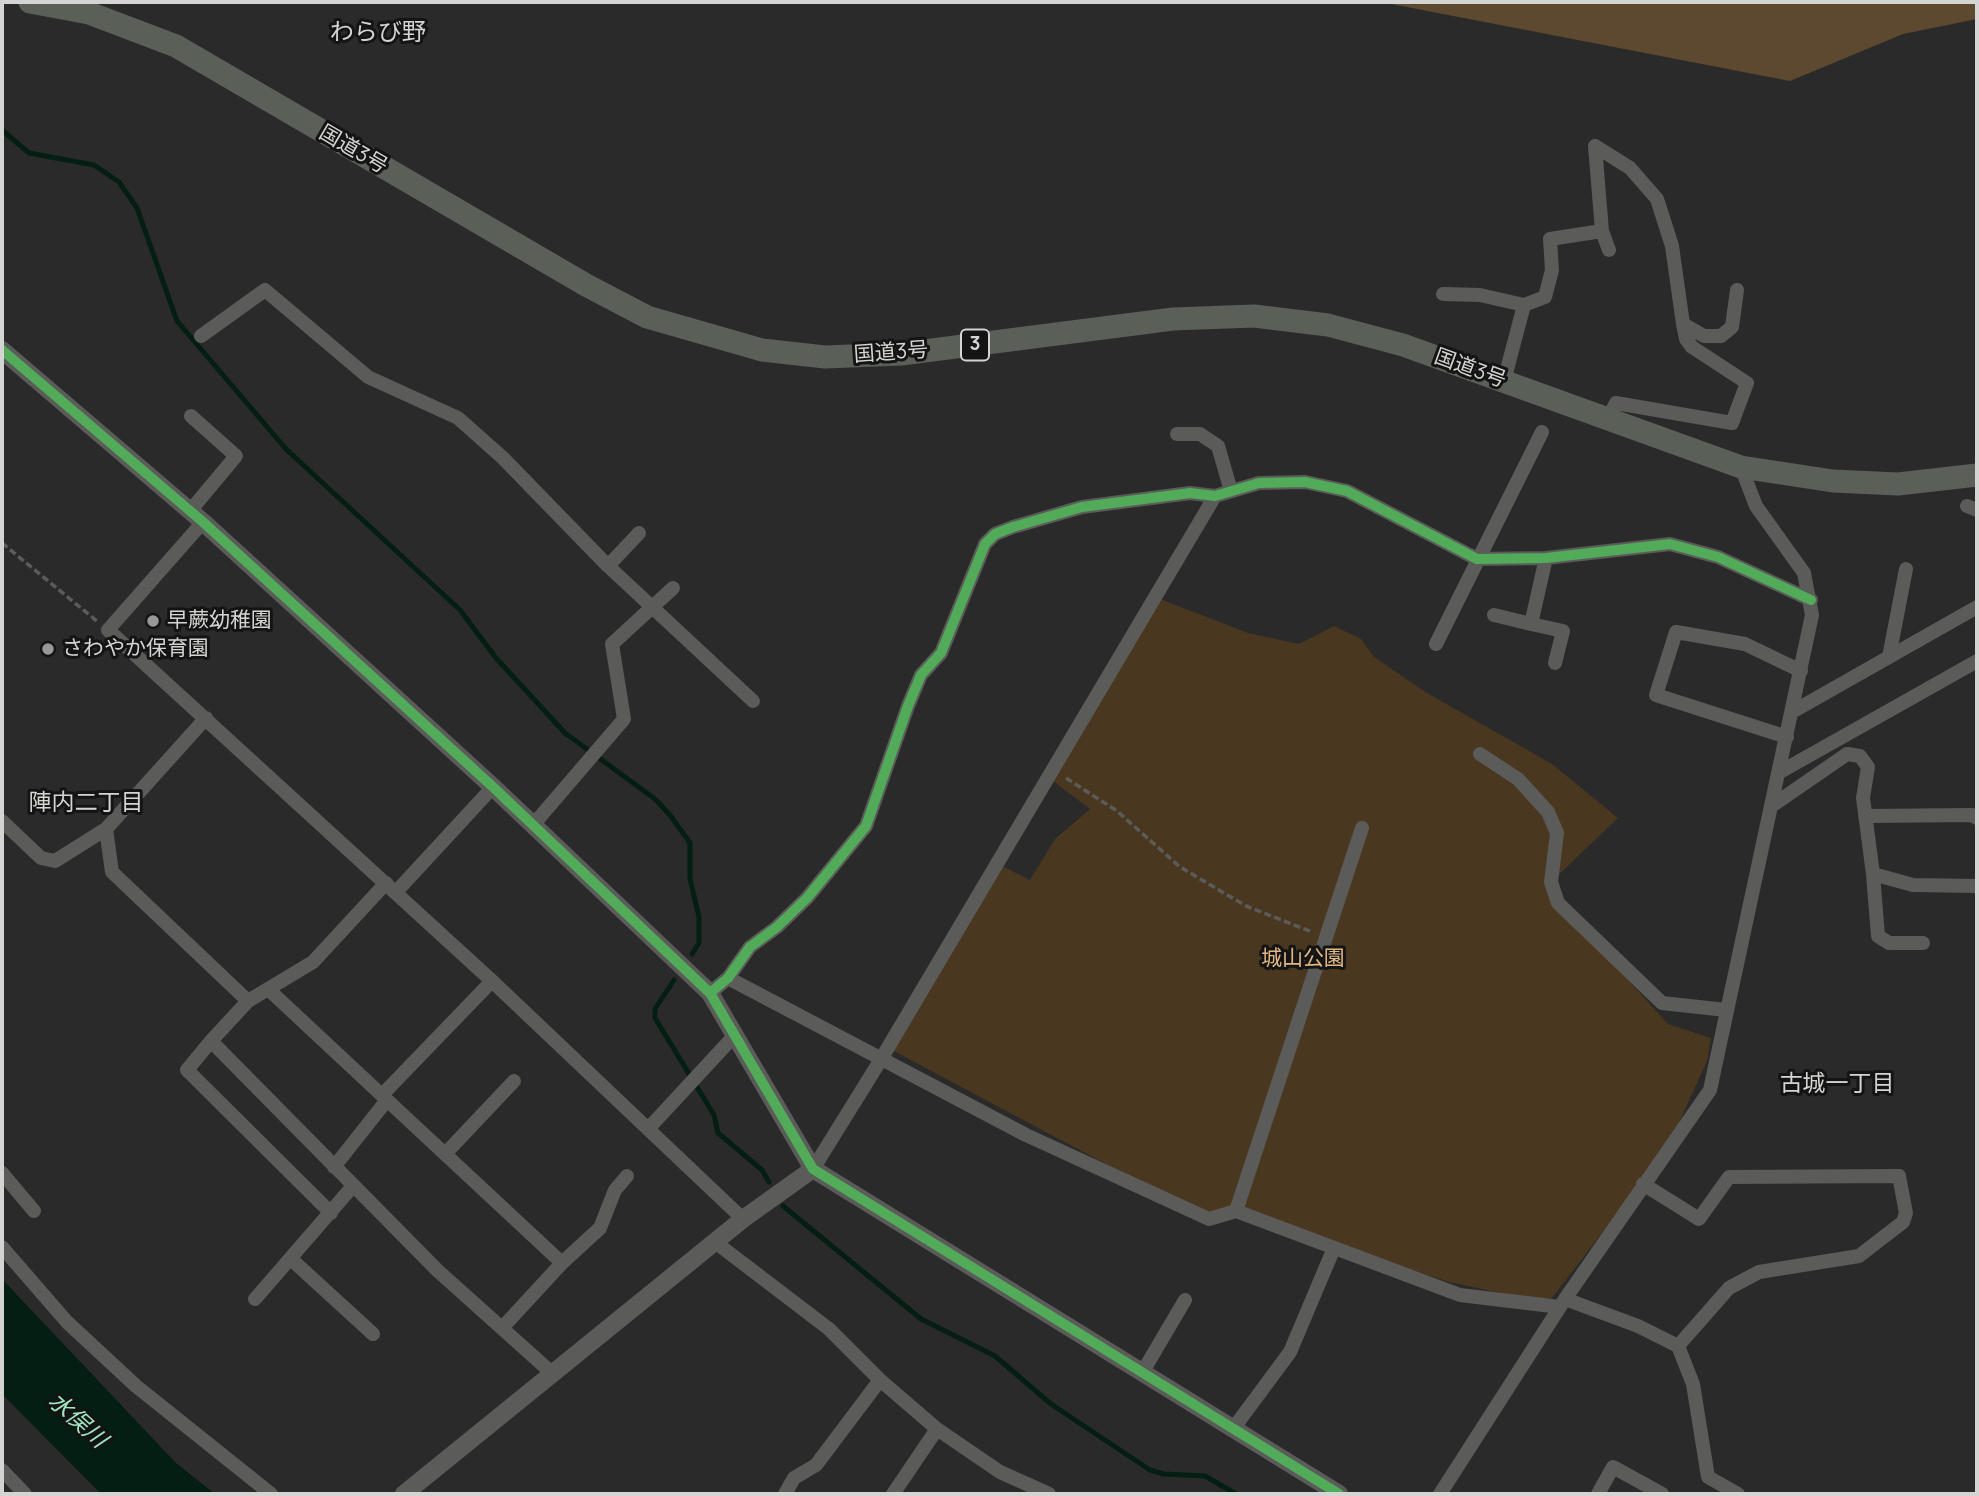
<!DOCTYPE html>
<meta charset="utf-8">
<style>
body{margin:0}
#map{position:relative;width:1979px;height:1496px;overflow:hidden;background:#2a2a2a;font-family:Manrope,sans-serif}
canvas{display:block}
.frame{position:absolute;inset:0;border:4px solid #d4d4d2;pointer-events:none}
</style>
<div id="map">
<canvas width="1979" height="1496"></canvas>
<div class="frame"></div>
</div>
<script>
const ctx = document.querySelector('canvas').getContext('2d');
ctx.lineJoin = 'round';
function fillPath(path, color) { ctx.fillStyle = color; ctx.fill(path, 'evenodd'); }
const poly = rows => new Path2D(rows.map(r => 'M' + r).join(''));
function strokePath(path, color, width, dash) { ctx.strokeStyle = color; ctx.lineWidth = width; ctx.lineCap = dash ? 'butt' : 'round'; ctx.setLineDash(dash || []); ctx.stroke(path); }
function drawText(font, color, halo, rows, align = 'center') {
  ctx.font = font + ' Manrope,"Noto Sans JP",sans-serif'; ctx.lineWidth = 6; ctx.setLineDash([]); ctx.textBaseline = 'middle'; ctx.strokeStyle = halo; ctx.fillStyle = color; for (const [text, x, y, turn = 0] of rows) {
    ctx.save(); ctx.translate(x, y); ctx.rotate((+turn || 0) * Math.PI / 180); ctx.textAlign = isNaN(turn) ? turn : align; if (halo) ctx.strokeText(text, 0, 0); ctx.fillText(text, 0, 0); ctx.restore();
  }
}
const green = poly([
 [1155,597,1248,633,1299,644,1334,626,1361,639,1374,657,1427,693,1552,764,1618,818,1551,882,1558,903,1668,1024,1711,1038,1707,1061,1667,1149,1551,1299,1515,1296,1449,1282,1236,1211,1209,1219,892,1050,996,863,1030,880,1055,839,1090,809,1053,781]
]);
const forest = poly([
 [1381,2,1977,2,1977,19,1903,34,1790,81]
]);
const water = poly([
 [2,1279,176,1463,215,1494,101,1494,2,1394]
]);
const stream = poly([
 [2,130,29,153,94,165,119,182,137,208,177,321,286,449,460,610,496,658,565,733,655,799,670,815,690,843,690,879,699,917,699,943,692,954],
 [674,980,655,1009,655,1018,714,1115,718,1133,762,1170,769,1182],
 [783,1206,921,1319,995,1356,1051,1404,1150,1470,1164,1474,1205,1476,1236,1494]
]);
const path = poly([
 [2,543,98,622],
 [1066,778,1117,811,1180,867,1246,906,1312,932]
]);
const minor = poly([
 [1602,231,1595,146,1630,168,1657,199,1672,246,1683,324,1704,336,1721,336,1732,327,1737,290],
 [1443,294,1480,295,1524,305],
 [201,336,265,290,368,377,458,418,503,458,608,566],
 [1504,381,1524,305,1545,297,1552,270,1550,239,1602,231,1609,250],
 [1608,419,1616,403,1732,423,1747,383,1692,347,1686,339,1683,324],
 [1177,434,1200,434,1218,446,1231,491],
 [1967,506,1977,510],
 [190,511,236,456,191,416],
 [203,522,108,630,492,981,743,1219],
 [639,533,608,566,753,701],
 [1546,558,1531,624,1563,631,1555,663],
 [1494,615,1531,624],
 [1436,644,1542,432],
 [1889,657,1906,569],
 [1792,712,1977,607],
 [206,718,106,829,112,872,248,1001],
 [1787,737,1656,695,1676,632,1745,644,1801,671],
 [1480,754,1518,779,1548,812,1557,833,1551,882,1558,903,1662,1003,1726,1010],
 [1780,772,1977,661],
 [1773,805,1847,754,1860,756,1868,767,1863,798,1873,874,1913,885,1977,886],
 [1865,816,1972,815,1977,818],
 [2,821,41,858,55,861,106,829],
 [533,825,624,719,612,644,673,588],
 [1873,874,1878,936,1889,943,1923,943],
 [386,883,313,962,248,1001,211,1041,437,1270,553,1374],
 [396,892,493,787],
 [728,978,1026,1135,1209,1219,1236,1211,1460,1295,1560,1307],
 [268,989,387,1100],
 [710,993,728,978,750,947,777,927,807,898,866,826,908,706,921,675,941,653,985,544,995,534,1013,527,1082,507,1190,493,1215,496,1259,483,1305,482,1347,491,1477,559,1546,558,1670,544,1718,557,1811,600],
 [211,1041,187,1070,331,1213],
 [382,1095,492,981],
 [648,1129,735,1035],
 [445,1154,514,1081],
 [334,1167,387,1100,562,1263,502,1328],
 [813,1169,880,1061,1215,496],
 [2,1173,34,1211],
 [1643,1184,1699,1219,1729,1177,1899,1176,1906,1213,1903,1222,1859,1256,1759,1272,1729,1288,1678,1346],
 [1236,1211,1362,828],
 [715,1242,829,1329,880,1380,937,1429,1000,1472,1049,1494],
 [2,1247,67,1322,136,1386,271,1494],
 [291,1259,373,1334],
 [562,1263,600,1228,615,1190,627,1176],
 [255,1299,353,1186],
 [1565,1299,1638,1326,1678,1346,1693,1384,1708,1477,1738,1494],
 [1142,1373,1185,1300],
 [1233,1429,1290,1352,1334,1248],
 [2,1470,25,1494],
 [785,1494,794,1478,816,1465,880,1380],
 [893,1494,937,1429],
 [1440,1494,1565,1299,1710,1090,1812,615,1804,573,1756,506,1741,467],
 [1598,1494,1613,1467,1662,1494]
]);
const tertiary = poly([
 [2,350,203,522,493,787,710,993,813,1169,1339,1494],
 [404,1494,743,1219,813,1169]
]);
const trunk = poly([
 [30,2,89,13,176,46,586,285,647,317,762,350,825,357,901,354,1173,319,1254,316,1328,325,1403,345,1741,467,1833,481,1898,484,1977,475]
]);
const cycleway = poly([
 [2,350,203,522,493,787,710,993,813,1169,1339,1494],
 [710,993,728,978,750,947,777,927,807,898,866,826,908,706,921,675,941,653,985,544,995,534,1013,527,1082,507,1190,493,1215,496,1259,483,1305,482,1347,491,1477,559,1546,558,1670,544,1718,557,1811,600]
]);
const markers = [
 [153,621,7,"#989897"],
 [48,649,7,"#989897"]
];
const shields = [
 [975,345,28]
];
const shieldNames = [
 ["3",975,345]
];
const streetNames = [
 ["国道3号",353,150,30],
 ["国道3号",891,353,-4],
 ["国道3号",1470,369,20]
];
const poiNames = [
 ["早蕨幼稚園",167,621],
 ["さわやか保育園",62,649]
];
const parkNames = [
 ["城山公園",1303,959]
];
const neighbourhoodNames = [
 ["陣内二丁目",86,804],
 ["古城一丁目",1837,1085]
];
const waterNames = [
 ["水俣川",77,1421,42]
];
const quarterNames = [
 ["わらび野",378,33]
];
fillPath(green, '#4a371f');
fillPath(forest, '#5d492f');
fillPath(water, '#051e13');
strokePath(stream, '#051e13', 5);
strokePath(path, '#5b5b5a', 3.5, [7, 3.5]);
strokePath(minor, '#5b5b5a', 14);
strokePath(tertiary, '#5b5b5a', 18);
strokePath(trunk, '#5a6058', 23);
strokePath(cycleway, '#51ab58', 10);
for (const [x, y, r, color] of markers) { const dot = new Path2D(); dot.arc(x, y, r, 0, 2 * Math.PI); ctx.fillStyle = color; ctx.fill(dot); strokePath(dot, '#131413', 2.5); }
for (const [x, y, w] of shields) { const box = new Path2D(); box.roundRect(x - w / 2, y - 15.5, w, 31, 5); ctx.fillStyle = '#131413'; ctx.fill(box); strokePath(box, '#d4d4d2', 2); }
drawText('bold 19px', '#d4d4d2', null, shieldNames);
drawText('21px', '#d4d4d2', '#131413', streetNames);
drawText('21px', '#d4d4d2', '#131413', poiNames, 'left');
drawText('21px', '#e1b782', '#131413', parkNames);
drawText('23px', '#d4d4d2', '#131413', neighbourhoodNames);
drawText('italic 23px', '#a0e6c3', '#131413', waterNames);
drawText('24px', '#d4d4d2', '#131413', quarterNames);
</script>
